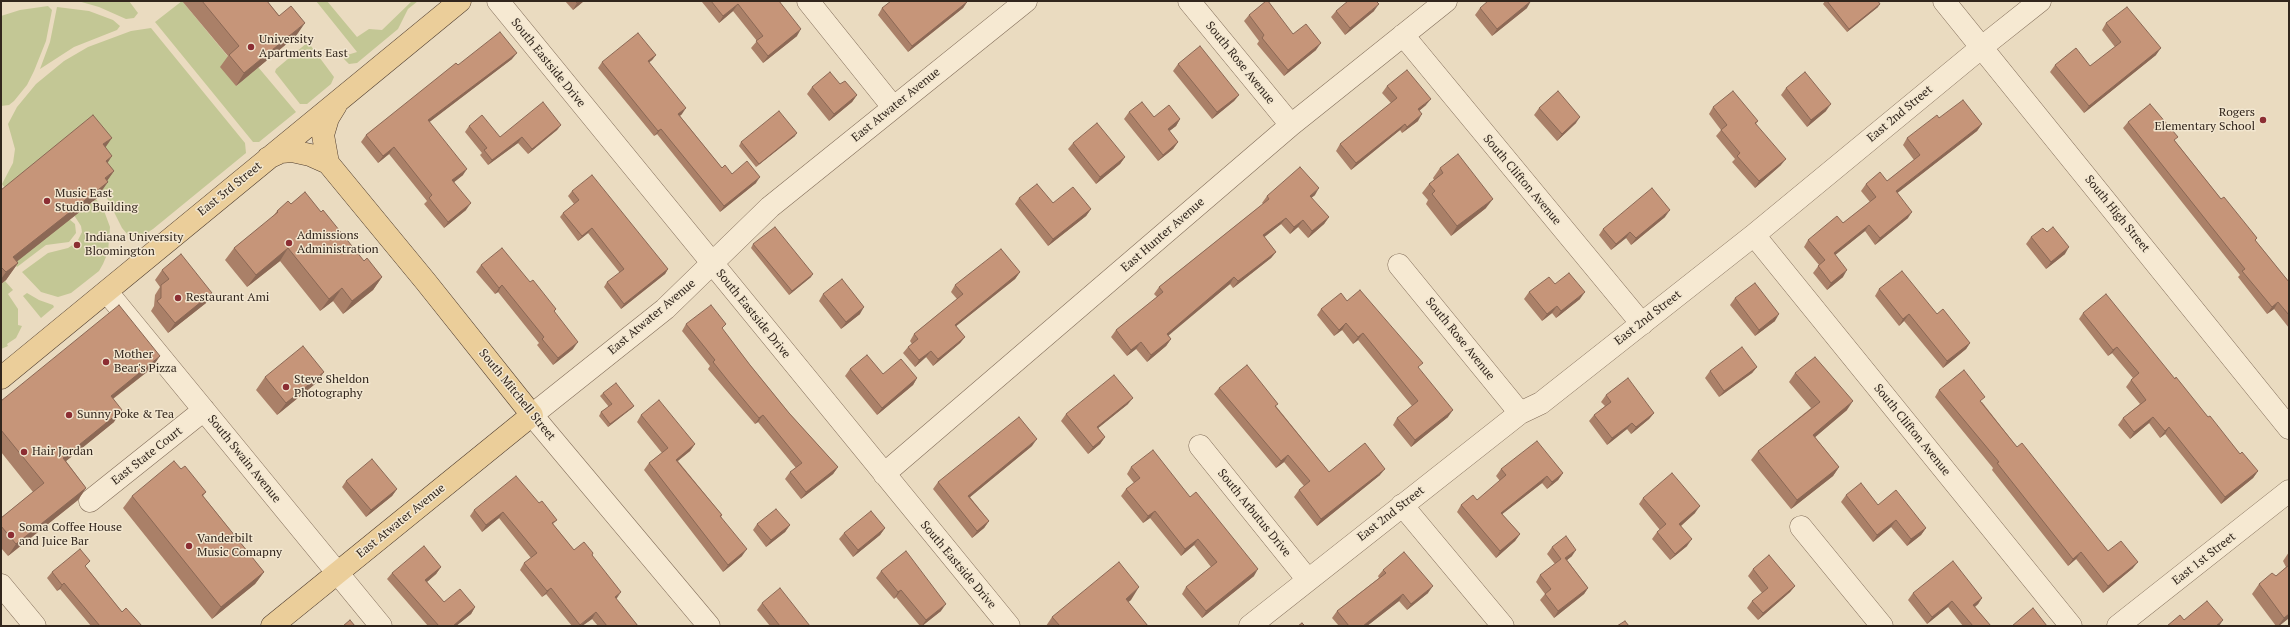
<!DOCTYPE html>
<style>
body{margin:0}
#map{position:relative;width:2290px;height:627px;overflow:hidden;background:#eadbc0;font-family:"PT Serif",serif}
canvas{display:block}
.frame{position:absolute;inset:0;border:2px solid #32261d;pointer-events:none}
</style>
<div id="map">
<canvas width="2290" height="627"></canvas>
<div class="frame"></div>
</div>
<script>
const ctx = document.querySelector('canvas').getContext('2d');
ctx.lineJoin = 'round';
function fillPath(path, color) { ctx.fillStyle = color; ctx.fill(path, 'evenodd'); }
const poly = rows => new Path2D(rows.map(r => 'M' + r).join(''));
function strokePath(path, color, width, dash) { ctx.strokeStyle = color; ctx.lineWidth = width; ctx.lineCap = dash ? 'butt' : 'round'; ctx.setLineDash(dash || []); ctx.stroke(path); }
function drawText(font, color, halo, rows, align = 'center') {
  ctx.font = font + ' "PT Serif",serif'; ctx.lineWidth = 3; ctx.setLineDash([]); ctx.textBaseline = 'middle'; ctx.strokeStyle = halo; ctx.fillStyle = color; for (const [text, x, y, turn = 0] of rows) {
    ctx.save(); ctx.translate(x, y); ctx.rotate((+turn || 0) * Math.PI / 180); ctx.textAlign = isNaN(turn) ? turn : align; if (halo) ctx.strokeText(text, 0, 0); ctx.fillText(text, 0, 0); ctx.restore();
  }
}
const green = poly([
 [78,1,129,1,138,13,134,18,126,19,99,7],
 [182,1,230,59,236,86,258,67,296,112,259,142,253,142,155,22],
 [316,1,327,1,357,37,369,29,382,30,412,1,418,1,408,9,398,29,357,63,349,64,344,59,344,56,357,52],
 [48,6,52,10,46,41,34,71,27,85,14,101,9,105,1,106,1,16,20,10],
 [57,7,89,11,113,20,120,26,117,30,74,47,40,69,50,42],
 [151,28,245,143,246,153,153,229,142,236,135,237,128,235,122,228,102,188,8,192,2,184,13,163,15,149,8,124,17,107,36,84,64,61,88,47,131,31],
 [308,42,334,77,331,84,307,104,300,104,275,72,276,69],
 [96,199,103,208,110,227,108,252,103,264,99,271,71,293,58,297,41,292,22,272,48,253,68,248,77,242,82,232,81,226,72,212,81,204,85,208],
 [69,219,75,224,76,233,69,242,46,245,17,267,14,263],
 [5,281,13,290,8,294,18,309,18,325,22,326,16,338,7,344,8,346,1,349,1,284],
 [27,293,39,300,53,305,54,307,41,318,23,296]
]);
const minor = poly([
 [498,1,1009,626],
 [808,1,893,107],
 [1189,1,1291,125],
 [1944,1,2289,428],
 [1403,35,1642,324],
 [1754,235,2071,626],
 [1399,265,1520,413],
 [107,292,381,626],
 [1200,446,1308,580],
 [884,474,1291,125,1446,1],
 [90,501,204,410],
 [1402,505,1503,626],
 [1801,527,1882,626],
 [1,585,35,626],
 [709,626,532,415,665,309,770,207,1026,1],
 [1250,626,1520,413,1541,403,1754,235,1982,47,2040,1],
 [2118,626,2289,491]
]);
const major = poly([
 [268,158,281,152,292,151,310,155,328,163,426,282,532,415,272,626],
 [328,163,323,135,328,118,336,105],
 [1,378,460,1]
]);
const wall = poly([
 [182,1,267,1,296,36,236,86,220,67,228,56],
 [565,1,584,1,573,10],
 [702,1,779,1,797,36,763,63,751,48,757,41,733,11,719,23,702,2],
 [1825,1,1878,1,1878,7,1847,32,1823,4],
 [967,2,963,8,908,52,878,15,882,8],
 [1480,8,1527,8,1492,36,1475,15],
 [1336,11,1374,11,1345,35,1331,17],
 [1249,15,1293,34,1316,50,1284,76,1257,44,1259,41,1244,21],
 [2106,23,2156,55,2084,113,2050,72,2055,65,2090,66,2115,47,2102,30],
 [656,55,652,60,649,62,682,114,680,116,722,168,732,174,756,183,720,212,657,134,654,136,598,68,602,62],
 [512,59,429,122,463,175,454,182,466,210,444,228,424,204,427,201,389,154,378,163,361,142,366,135,458,65],
 [1178,64,1239,95,1234,101,1212,119,1173,71],
 [840,84,857,95,852,102,829,121,807,94,812,87],
 [1387,86,1426,105,1419,111,1418,121,1402,133,1400,130,1351,170,1336,151,1340,144,1391,103,1382,93],
 [1786,88,1826,111,1807,127,1781,95],
 [1713,107,1758,121,1756,124,1781,165,1755,188,1732,162,1735,159,1716,136,1721,130,1709,114],
 [1539,108,1576,123,1557,141,1534,115],
 [1129,112,1154,117,1180,119,1176,126,1169,131,1178,142,1173,149,1158,161,1124,119],
 [1939,118,1982,124,1977,131,1897,193,1908,218,1875,245,1865,231,1835,255,1843,277,1827,290,1813,273,1819,265,1804,247,1808,240,1843,223,1870,202,1861,191,1866,184,1887,181,1914,160,1903,145,1907,138],
 [2128,122,2175,141,2221,199,2257,238,2255,240,2289,282,2289,328,2274,309,2267,314,2238,277,2240,275,2123,128],
 [561,125,557,130,528,154,518,143,488,165,480,155,482,153,465,132,469,126,500,137],
 [795,136,756,167,739,146,741,142],
 [1073,143,1125,157,1120,164,1096,184,1068,149],
 [105,147,107,163,114,171,107,181,96,199,17,261,18,263,6,280,1,284,1,190],
 [1440,168,1486,208,1451,236,1426,204,1428,200,1422,193,1429,184,1434,180,1433,178],
 [572,191,668,269,665,274,621,309,604,287,607,282,620,273,588,233,578,241,560,217,563,213,574,204,568,196],
 [1315,195,1311,198,1329,217,1324,224,1308,238,1298,227,1290,234,1281,224,1264,237,1276,252,1271,258,1233,288,1230,284,1168,335,1171,339,1166,346,1147,362,1136,349,1127,356,1111,337,1116,330,1157,297,1154,294,1159,287,1263,204,1262,203,1267,196],
 [1019,198,1053,203,1091,209,1086,216,1048,246,1015,204],
 [291,204,321,212,364,261,382,277,373,290,343,314,333,301,320,311,280,261,247,287,225,260,234,248,272,218,277,211],
 [1665,217,1631,245,1626,238,1611,250,1599,235,1603,229],
 [2047,232,2065,254,2046,269,2026,244,2031,237],
 [753,244,811,277,789,295,751,248],
 [481,265,556,309,554,312,573,349,553,365,537,345,539,343,498,292,495,294,476,272],
 [162,270,206,303,168,333,151,311,154,306,155,295,160,287,155,280],
 [1020,272,1015,279,956,326,965,337,960,343,933,366,926,357,915,367,903,353,908,347,912,344,910,341,914,334,957,299,951,292,955,285],
 [1555,284,1580,299,1556,318,1552,313,1542,321,1524,299,1529,292],
 [1879,289,1937,314,1970,343,1966,349,1943,368,1904,321,1899,326,1875,296],
 [823,294,860,314,841,329,819,301],
 [1735,298,1775,321,1755,336,1730,305],
 [1347,301,1419,369,1448,417,1411,447,1393,425,1397,418,1412,406,1358,340,1353,344,1342,330,1334,336,1317,315,1321,309],
 [2083,313,2175,379,2240,454,2258,471,2253,478,2221,504,2165,434,2160,438,2149,423,2130,439,2118,425,2123,418,2140,404,2126,387,2131,380,2133,378,2112,353,2108,356,2079,319],
 [686,324,723,330,750,365,789,413,838,467,833,474,801,499,785,479,790,472,796,468,758,422,755,424,724,388,708,369,710,366,682,331],
 [1757,367,1752,373,1719,397,1705,378,1710,371],
 [152,368,113,399,114,422,66,461,86,488,78,500,8,556,1,548,1,518,33,492,1,452,1,401],
 [850,369,883,374,917,378,913,385,877,415,845,376],
 [324,372,315,384,277,415,256,390,265,377],
 [1795,373,1847,410,1815,437,1839,467,1833,476,1791,509,1751,460,1758,451,1811,408,1789,382],
 [1219,388,1276,406,1329,472,1380,475,1317,526,1294,497,1299,490,1304,486,1284,462,1276,468,1214,394],
 [1939,390,1982,402,2017,447,2108,551,2133,568,2103,593,2076,559,2068,566,1992,470,1993,468,1935,397],
 [603,393,634,406,631,409,608,427,599,416,601,412,609,407,600,396],
 [1606,395,1654,413,1649,419,1631,434,1627,429,1607,445,1589,421,1594,415,1605,406,1601,402],
 [1128,404,1098,428,1105,437,1100,444,1088,454,1061,421,1066,414],
 [641,415,695,444,690,451,678,461,722,515,721,517,742,556,723,572,644,470,649,463,662,453,637,422],
 [1032,446,970,497,989,521,984,528,972,538,933,489,938,482],
 [1131,467,1254,576,1202,618,1182,594,1186,587,1211,567,1194,545,1181,556,1150,518,1143,523,1121,496,1126,489,1134,483,1127,474],
 [181,469,206,492,203,496,264,572,255,584,212,619,123,508,132,496],
 [1501,469,1563,473,1558,480,1547,489,1542,483,1502,514,1520,534,1515,541,1496,558,1457,512,1461,505,1477,500,1500,481,1496,476],
 [346,481,397,489,392,496,366,517,342,487],
 [1846,495,1926,528,1921,535,1907,546,1891,527,1873,542,1841,502],
 [1643,498,1695,513,1681,526,1687,546,1670,560,1652,539,1657,532,1660,530,1639,504],
 [539,503,557,520,553,524,574,550,593,553,592,555,617,598,616,599,638,626,598,626,592,619,582,626,572,626,546,594,542,597,520,570,524,563,531,558,499,518,482,532,470,516,474,510],
 [757,524,790,525,785,532,766,547,753,530],
 [885,528,880,535,853,557,839,539,844,533],
 [1552,547,1572,556,1567,560,1588,588,1584,594,1554,618,1540,600,1545,594,1536,582,1540,575,1555,564,1547,554],
 [2289,552,2289,618,2279,626,2276,626,2252,594,2259,584,2276,576,2286,567,2283,561],
 [86,567,122,612,142,626,91,626,60,589,57,591,47,578,52,572],
 [441,567,436,574,427,582,444,602,475,607,471,614,456,626,428,626,387,579,392,573],
 [1753,569,1795,586,1790,592,1758,620,1747,608,1752,601,1762,593,1748,576],
 [1383,570,1428,593,1407,610,1399,601,1367,626,1339,626,1332,618,1337,611,1379,578,1378,576],
 [881,571,941,611,922,626,920,626,896,597,894,599,876,578],
 [1913,593,1982,598,1978,604,1975,607,1991,626,1963,626,1948,607,1927,624,1908,600],
 [1131,600,1128,602,1148,626,1046,626,1052,617],
 [762,603,810,626,770,626,757,610]
]);
const shadedWall = poly([
 [580,1,584,1,573,10,577,3],
 [1531,1,1527,8,1492,36,1497,29],
 [967,2,963,8,908,52,912,46],
 [738,4,733,11,719,23,723,16],
 [1379,4,1374,11,1345,35,1350,28],
 [1880,4,1878,7,1847,32,1849,29],
 [305,23,296,36,236,86,244,73],
 [801,29,797,36,763,63,768,56],
 [1321,43,1316,50,1284,76,1288,70],
 [2161,48,2156,55,2084,113,2089,106],
 [517,53,512,59,423,127,428,120],
 [656,55,652,60,644,67,648,61],
 [857,95,852,102,829,121,834,114],
 [1239,95,1234,101,1212,119,1217,112],
 [1431,99,1426,105,1413,116,1418,109],
 [1831,104,1826,111,1807,127,1811,120],
 [686,108,682,114,674,120,678,114],
 [1422,114,1418,121,1402,133,1407,127],
 [1580,117,1576,123,1557,141,1562,134],
 [1180,119,1176,126,1163,136,1168,129],
 [1405,124,1400,130,1351,170,1356,163],
 [1982,124,1977,131,1891,198,1896,191],
 [561,125,557,130,528,154,532,149],
 [661,129,657,134,654,136,658,131],
 [797,133,795,136,756,167,759,164],
 [522,137,518,143,488,165,492,160],
 [112,138,100,155,103,144],
 [1178,142,1173,149,1158,161,1163,155],
 [394,147,389,154,378,163,383,156],
 [112,156,101,173,106,161],
 [1125,157,1120,164,1096,184,1100,177],
 [1786,159,1781,165,1755,188,1759,181],
 [467,169,463,175,448,187,452,180],
 [114,171,104,185,108,182,96,199,5,271,13,257],
 [760,177,756,183,720,212,724,206],
 [1319,188,1315,195,1305,203,1310,196],
 [1493,199,1486,208,1451,236,1457,226],
 [471,203,466,210,444,228,448,222],
 [1091,209,1086,216,1048,246,1053,239],
 [1670,210,1665,217,1631,245,1636,238],
 [1912,212,1908,218,1875,245,1880,238],
 [1329,217,1324,224,1308,238,1312,231],
 [1286,218,1281,224,1258,242,1263,235],
 [1303,220,1298,227,1290,234,1294,227],
 [1869,225,1865,231,1829,260,1834,253],
 [592,228,588,233,578,241,582,236],
 [1630,232,1626,238,1611,250,1616,244],
 [2069,247,2065,254,2046,269,2051,262],
 [288,248,280,261,247,287,256,275],
 [1276,252,1271,258,1233,288,1238,281],
 [18,263,6,280,1,284,1,279,6,272],
 [668,269,665,274,621,309,624,304],
 [1847,270,1843,277,1827,290,1831,283],
 [1020,272,1015,279,950,331,955,325],
 [813,274,811,277,789,295,792,291],
 [382,277,373,290,343,314,352,301],
 [1234,277,1230,284,1162,341,1167,334],
 [502,285,498,292,495,294,499,288],
 [342,288,333,301,320,311,329,299],
 [1585,292,1580,299,1556,318,1561,311],
 [212,293,206,303,168,333,175,323],
 [2278,302,2274,309,2267,314,2272,307],
 [1557,306,1552,313,1542,321,1547,314],
 [864,307,860,314,841,329,846,322],
 [1779,314,1775,321,1755,336,1759,330],
 [1909,314,1904,321,1899,326,1903,319],
 [1346,323,1342,330,1334,336,1339,330],
 [1363,333,1358,340,1353,344,1358,337],
 [965,337,960,343,933,366,938,359],
 [1171,339,1166,346,1147,362,1151,355],
 [578,342,573,349,553,365,558,358],
 [1141,342,1136,349,1127,356,1131,350],
 [1970,343,1966,349,1943,368,1947,361],
 [2117,347,2112,353,2108,356,2113,350],
 [931,351,926,357,915,367,919,360],
 [160,356,152,368,102,407,111,396],
 [1757,367,1752,373,1719,397,1724,391],
 [324,372,315,384,277,415,286,403],
 [917,378,913,385,877,415,882,408],
 [1133,398,1128,404,1092,433,1097,427],
 [1853,401,1847,410,1807,444,1813,435],
 [634,406,631,409,608,427,610,424],
 [122,410,114,422,55,470,63,458],
 [1453,410,1448,417,1411,447,1415,440],
 [1654,413,1649,419,1631,434,1636,427],
 [763,415,758,422,755,424,759,418],
 [2153,417,2149,423,2130,439,2134,432],
 [1632,423,1627,429,1607,445,1612,438],
 [2169,427,2165,434,2160,438,2165,431],
 [1105,437,1100,444,1088,454,1093,447],
 [1037,439,1032,446,964,502,968,496],
 [695,444,690,451,671,466,676,460],
 [1288,455,1284,462,1276,468,1281,461],
 [838,467,833,474,801,499,806,492],
 [1839,467,1833,476,1791,509,1797,500],
 [1385,469,1380,475,1317,526,1321,519],
 [2258,471,2253,478,2221,504,2225,497],
 [1563,473,1558,480,1547,489,1552,482],
 [1547,476,1542,483,1496,519,1501,513],
 [86,488,78,500,8,556,16,544],
 [397,489,392,496,366,517,371,510],
 [1700,506,1695,513,1675,531,1679,524],
 [1155,511,1150,518,1143,523,1148,516],
 [503,512,499,518,482,532,486,525],
 [1896,520,1891,527,1873,542,1877,535],
 [989,521,984,528,972,538,977,531],
 [790,525,785,532,766,547,771,540],
 [885,528,880,535,853,557,858,550],
 [1926,528,1921,535,1907,546,1911,539],
 [1520,534,1515,541,1496,558,1500,551],
 [1198,539,1194,545,1181,556,1185,549],
 [1692,539,1687,546,1670,560,1675,554],
 [747,549,742,556,723,572,728,565],
 [1576,550,1572,556,1561,565,1565,558],
 [2081,552,2076,559,2068,566,2073,559],
 [2138,562,2133,568,2103,593,2108,586],
 [441,567,436,574,421,587,425,580],
 [1258,569,1254,576,1202,618,1206,611],
 [264,572,255,584,212,619,221,607],
 [64,583,60,589,57,591,62,585],
 [1433,586,1428,593,1407,610,1411,604],
 [1795,586,1790,592,1758,620,1763,613],
 [1139,587,1131,600,1117,611,1126,599],
 [551,588,546,594,542,597,547,591],
 [1588,588,1584,594,1554,618,1558,611],
 [901,590,896,597,894,599,898,592],
 [621,592,617,598,610,603,615,597],
 [1403,594,1399,601,1367,626,1363,626],
 [1982,598,1978,604,1968,612,1973,605],
 [1952,601,1948,607,1927,624,1932,617],
 [946,604,941,611,922,626,926,620],
 [475,607,471,614,456,626,453,626],
 [596,612,592,619,582,626,580,626],
 [2289,614,2289,618,2279,626,2278,626,2284,618],
 [2223,620,2219,626,2216,626]
]);
const building = poly([
 [202,1,267,1,279,16,291,6,305,23,244,73,229,55,239,46,202,1],
 [575,1,580,1,577,3,575,1],
 [711,1,779,1,801,29,768,56,756,41,763,36,738,4,723,16,711,1],
 [891,1,967,1,967,2,912,46,882,8,891,1],
 [1266,1,1268,1,1293,34,1306,24,1321,43,1288,70,1262,38,1264,35,1249,15,1266,1],
 [1348,1,1376,1,1379,4,1350,28,1336,11,1348,1],
 [1488,1,1531,1,1497,29,1480,8,1488,1],
 [1827,1,1878,1,1880,4,1849,29,1827,1],
 [2127,7,2161,48,2089,106,2055,65,2076,48,2090,66,2121,42,2106,23,2127,7],
 [500,32,517,53,428,120,467,169,452,180,471,203,448,222,429,198,432,195,394,147,383,156,366,135,456,63,458,65,500,32],
 [638,33,656,55,648,61,686,108,678,114,722,168,725,165,732,174,747,161,760,177,724,206,661,129,658,131,602,62,638,33],
 [1200,46,1239,95,1217,112,1178,64,1200,46],
 [1407,70,1431,99,1418,109,1422,114,1407,127,1405,124,1356,163,1340,144,1397,98,1387,86,1407,70],
 [830,72,840,84,845,81,857,95,834,114,812,87,830,72],
 [1805,72,1831,104,1811,120,1786,88,1805,72],
 [1558,91,1580,117,1562,134,1539,108,1558,91],
 [1733,91,1758,121,1755,123,1786,159,1759,181,1737,156,1740,153,1721,130,1727,125,1713,107,1733,91],
 [1963,100,1982,124,1896,191,1912,212,1880,238,1869,225,1834,253,1847,270,1831,283,1818,266,1825,260,1808,240,1837,216,1843,223,1876,197,1866,184,1880,172,1887,181,1920,155,1907,138,1937,115,1939,118,1963,100],
 [543,102,561,125,532,149,522,137,492,160,484,150,487,148,469,126,482,115,500,137,543,102],
 [1142,102,1154,117,1169,105,1180,119,1168,129,1178,142,1163,155,1129,112,1142,102],
 [2150,104,2178,137,2174,140,2221,199,2224,197,2257,238,2255,240,2289,282,2289,315,2278,302,2272,307,2242,271,2245,269,2128,122,2150,104],
 [779,111,797,133,759,164,741,142,779,111],
 [93,115,112,138,103,144,112,156,106,161,114,171,105,178,108,182,13,257,18,263,6,272,1,267,1,190,93,115],
 [1097,123,1125,157,1100,177,1073,143,1097,123],
 [1458,154,1493,199,1457,226,1432,194,1435,191,1429,184,1443,173,1440,168,1458,154],
 [1300,167,1319,188,1310,196,1329,217,1312,231,1303,220,1294,227,1286,218,1263,235,1276,252,1238,281,1234,277,1167,334,1171,339,1151,355,1141,342,1131,350,1116,330,1163,292,1159,287,1269,199,1267,196,1300,167],
 [592,175,668,269,624,304,607,282,624,269,592,228,582,236,563,213,579,200,572,191,592,175],
 [1037,184,1053,203,1073,187,1091,209,1053,239,1019,198,1037,184],
 [1652,188,1670,210,1636,238,1630,232,1616,244,1603,229,1652,188],
 [305,192,321,212,323,210,364,261,367,258,382,277,352,301,342,288,329,299,288,248,256,275,234,248,278,212,277,211,288,201,291,204,305,192],
 [775,227,813,274,792,291,753,244,775,227],
 [2053,227,2069,247,2051,262,2031,237,2043,228,2047,232,2053,227],
 [502,248,530,282,533,280,556,309,554,311,578,342,558,358,542,339,544,337,502,285,499,288,481,265,502,248],
 [1001,249,1020,272,955,325,965,337,938,359,931,351,919,360,908,347,918,339,914,334,963,294,955,285,1001,249],
 [181,254,212,293,175,323,157,301,161,298,161,285,169,279,162,270,181,254],
 [1902,271,1937,314,1943,309,1970,343,1947,361,1909,314,1903,319,1879,289,1902,271],
 [1569,273,1585,292,1561,311,1557,306,1547,314,1529,292,1549,277,1555,284,1569,273],
 [842,279,864,307,846,322,823,294,842,279],
 [1755,283,1779,314,1759,330,1735,298,1755,283],
 [1360,290,1423,363,1418,367,1453,410,1415,440,1397,418,1418,401,1363,333,1358,337,1346,323,1339,330,1321,309,1341,293,1347,301,1360,290],
 [2106,294,2175,379,2176,377,2208,417,2210,416,2240,454,2242,452,2258,471,2225,497,2169,427,2165,431,2153,417,2134,432,2123,418,2146,400,2131,380,2139,373,2117,347,2113,350,2083,313,2106,294],
 [119,305,160,356,111,396,122,410,63,458,86,488,16,544,1,526,1,518,44,483,1,430,1,401,119,305],
 [711,305,726,324,722,328,750,365,789,413,838,467,806,492,790,472,802,463,763,415,759,418,729,382,713,362,715,360,686,324,711,305],
 [303,346,324,372,286,403,265,377,303,346],
 [1742,347,1757,367,1724,391,1710,371,1742,347],
 [867,355,883,374,901,359,917,378,882,408,850,369,867,355],
 [1815,357,1853,401,1813,435,1839,467,1797,500,1758,451,1820,402,1795,373,1815,357],
 [1247,365,1278,404,1275,406,1329,472,1365,443,1385,469,1321,519,1299,490,1310,481,1288,455,1281,461,1219,388,1247,365],
 [1964,370,1985,397,1980,401,2017,447,2022,443,2108,551,2121,541,2138,562,2108,586,2081,552,2073,559,1997,463,1999,462,1939,390,1964,370],
 [1114,375,1133,398,1097,427,1105,437,1093,447,1066,414,1114,375],
 [1628,378,1654,413,1636,427,1632,423,1612,438,1594,415,1611,402,1606,395,1628,378],
 [616,383,634,406,610,424,601,412,612,404,603,393,616,383],
 [659,400,695,444,676,460,722,515,720,516,747,549,728,565,649,463,668,448,641,415,659,400],
 [1019,417,1037,439,968,496,989,521,977,531,938,482,1019,417],
 [1537,441,1563,473,1552,482,1547,476,1501,513,1520,534,1500,551,1461,505,1473,495,1477,500,1506,475,1501,469,1537,441],
 [1153,450,1190,497,1196,492,1258,569,1206,611,1186,587,1217,562,1198,539,1185,549,1155,511,1148,516,1126,489,1140,478,1131,467,1153,450],
 [372,459,397,489,371,510,346,481,372,459],
 [174,461,181,469,185,466,206,492,202,495,264,572,221,607,132,496,174,461],
 [1672,473,1700,506,1679,524,1692,539,1675,554,1657,532,1666,524,1643,498,1672,473],
 [516,476,539,503,542,501,557,520,552,523,574,550,584,542,593,553,592,555,621,592,615,597,638,626,607,626,596,612,580,625,551,588,547,591,524,563,537,553,503,512,486,525,474,510,516,476],
 [1861,483,1878,505,1896,490,1926,528,1911,539,1896,520,1877,535,1846,495,1861,483],
 [776,509,790,525,771,540,757,524,776,509],
 [871,511,885,528,858,550,844,533,871,511],
 [1566,536,1576,550,1565,558,1588,588,1558,611,1545,594,1551,589,1540,575,1561,559,1552,547,1566,536],
 [424,546,441,567,425,580,444,602,460,589,475,607,453,626,439,626,392,573,424,546],
 [80,549,90,561,85,566,122,612,126,608,142,626,100,626,64,583,62,585,52,572,80,549],
 [906,551,946,604,926,620,901,590,898,592,881,571,906,551],
 [1404,552,1433,586,1411,604,1403,594,1363,626,1349,626,1337,611,1386,573,1383,570,1404,552],
 [1769,555,1795,586,1763,613,1752,601,1768,588,1753,569,1769,555],
 [1953,561,1982,598,1973,605,1991,626,1973,626,1952,601,1932,617,1913,593,1953,561],
 [1119,562,1139,587,1126,599,1148,626,1060,626,1052,617,1119,562],
 [2289,565,2289,614,2284,618,2259,584,2272,573,2276,576,2289,565],
 [780,588,810,626,780,626,762,603,780,588],
 [2207,601,2223,620,2216,626,2167,626,2180,615,2184,620,2207,601],
 [2033,608,2047,626,2012,626,2033,608],
 [350,620,355,626,343,626,350,620],
 [1625,621,1629,626,1617,626,1625,621],
 [1302,623,1305,626,1298,626,1302,623]
]);
const markers = [
 [251,47,4,"#8c2e33"],
 [2263,120,4,"#8c2e33"],
 [47,201,4,"#8c2e33"],
 [289,243,4,"#8c2e33"],
 [77,245,4,"#8c2e33"],
 [178,298,4,"#8c2e33"],
 [106,362,4,"#8c2e33"],
 [286,387,4,"#8c2e33"],
 [69,415,4,"#8c2e33"],
 [24,452,4,"#8c2e33"],
 [11,535,4,"#8c2e33"],
 [189,546,4,"#8c2e33"]
];
const poiNames = [
 ["University",259,40],
 ["Apartments East",259,54],
 ["Rogers",2255,113,"right"],
 ["Elementary School",2255,127,"right"],
 ["Music East",55,194],
 ["Studio Building",55,208],
 ["Admissions",297,236],
 ["Administration",297,250],
 ["Indiana University",85,238],
 ["Bloomington",85,252],
 ["Restaurant Ami",186,298],
 ["Mother",114,355],
 ["Bear's Pizza",114,369],
 ["Steve Sheldon",294,380],
 ["Photography",294,394],
 ["Sunny Poke & Tea",77,415],
 ["Hair Jordan",32,452],
 ["Soma Coffee House",19,528],
 ["and Juice Bar",19,542],
 ["Vanderbilt",197,539],
 ["Music Comapny",197,553]
];
const streetNames = [
 ["South Eastside Drive",548,63,51],
 ["South Rose Avenue",1240,63,51],
 ["East Atwater Avenue",896,105,-39],
 ["East 2nd Street",1900,114,-40],
 ["South Clifton Avenue",1522,180,50],
 ["East 3rd Street",230,189,-39],
 ["South High Street",2117,214,51],
 ["East Hunter Avenue",1163,235,-41],
 ["South Eastside Drive",753,314,51],
 ["East Atwater Avenue",652,317,-40],
 ["East 2nd Street",1648,318,-38],
 ["South Rose Avenue",1460,339,51],
 ["South Mitchell Street",517,395,51],
 ["South Clifton Avenue",1912,430,51],
 ["East State Court",147,456,-38],
 ["South Swain Avenue",244,459,51],
 ["South Arbutus Drive",1254,513,51],
 ["East 2nd Street",1391,514,-38],
 ["East Atwater Avenue",401,521,-39],
 ["East 1st Street",2204,559,-38],
 ["South Eastside Drive",958,565,50]
];
fillPath(green, '#c3c795');
strokePath(minor, '#826d59', 23);
strokePath(major, '#4f3c2e', 23);
strokePath(minor, '#f6e9d2', 22);
strokePath(major, '#ebce9a', 22);
fillPath(wall, '#aa8068');
fillPath(shadedWall, '#8b6855');
fillPath(building, '#c69579');
strokePath(building, '#8b6855', 1);
for (const [x, y, r, color] of markers) { const dot = new Path2D(); dot.arc(x, y, r, 0, 2 * Math.PI); ctx.fillStyle = color; ctx.fill(dot); strokePath(dot, '#f2e6cf', 1.5); }
drawText('12px', '#32261d', '#f2e6cf', poiNames, 'left');
drawText('12px', '#32261d', '#f2e6cf', streetNames);
</script>
